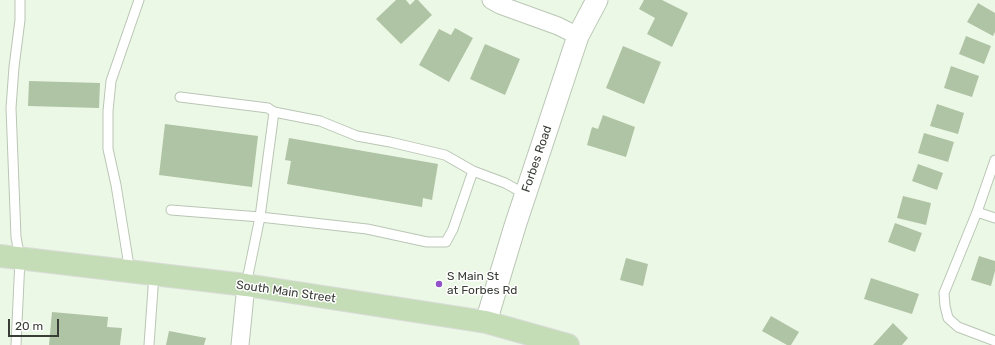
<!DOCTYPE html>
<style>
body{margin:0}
#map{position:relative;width:995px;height:345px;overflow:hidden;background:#ecf8e6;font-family:Rubik,sans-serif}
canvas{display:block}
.scale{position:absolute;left:8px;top:319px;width:51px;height:18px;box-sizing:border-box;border:2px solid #393d36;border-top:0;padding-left:5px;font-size:12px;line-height:14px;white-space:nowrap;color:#393d36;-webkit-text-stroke:3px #fff;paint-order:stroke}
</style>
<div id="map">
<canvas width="995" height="345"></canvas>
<div class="scale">20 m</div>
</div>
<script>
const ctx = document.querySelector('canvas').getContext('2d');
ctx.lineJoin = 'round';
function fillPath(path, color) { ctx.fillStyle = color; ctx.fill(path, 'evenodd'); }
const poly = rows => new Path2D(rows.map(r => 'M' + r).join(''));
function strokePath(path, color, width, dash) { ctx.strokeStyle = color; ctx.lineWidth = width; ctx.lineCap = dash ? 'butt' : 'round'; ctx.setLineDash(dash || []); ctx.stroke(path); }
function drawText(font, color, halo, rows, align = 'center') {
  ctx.font = font + ' Rubik,sans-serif'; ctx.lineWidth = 3; ctx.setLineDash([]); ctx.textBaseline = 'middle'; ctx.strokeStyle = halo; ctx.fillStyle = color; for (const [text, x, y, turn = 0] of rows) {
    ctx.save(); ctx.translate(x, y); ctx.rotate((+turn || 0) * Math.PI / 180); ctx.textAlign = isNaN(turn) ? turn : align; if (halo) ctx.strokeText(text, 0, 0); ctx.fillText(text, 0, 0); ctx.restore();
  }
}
const building = poly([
 [396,0,406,0,410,5,415,0,418,0,432,15,401,44,376,19],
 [644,0,662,0,688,13,672,47,647,34,655,18,639,9],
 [978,3,995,13,995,32,993,36,967,22],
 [455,28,473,38,449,82,419,65,439,29,451,35],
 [966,36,991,46,984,64,959,54],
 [485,44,520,59,505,95,470,79],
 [623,46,661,62,644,104,606,88],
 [951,66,979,76,972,97,944,88],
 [29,81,100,83,99,108,28,106],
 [937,104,964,113,958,134,930,126],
 [603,115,635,127,626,157,587,145,592,127,598,129],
 [165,124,258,136,252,187,159,175],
 [924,133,954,142,948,162,918,153],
 [289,138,438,164,432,200,423,198,422,207,287,184,291,161,285,160],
 [918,164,943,173,937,190,912,181],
 [903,196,931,203,926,225,897,218],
 [895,223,922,233,915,252,888,242],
 [979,256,995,261,995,271,991,286,971,280],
 [626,258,648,264,643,286,620,280],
 [871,278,919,294,912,314,864,299],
 [52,312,108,317,107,327,122,328,120,345,49,345],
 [771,316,799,332,791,345,787,345,762,331],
 [893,323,908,338,902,345,873,345],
 [169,331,206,338,204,345,166,345]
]);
const service = poly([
 [180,97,268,108,274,112,320,121,357,136,390,142,445,155,473,171,505,183,525,194],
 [274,112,260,217,367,229,427,242,446,242,453,229,473,171],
 [995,160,977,212,944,293,945,306,948,318,958,327,995,341],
 [171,210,260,217,246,285],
 [977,212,995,218],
 [130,272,116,185,108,149,108,111,111,81,139,0],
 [16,345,20,259,16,237,11,108,14,67,20,20,20,0],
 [149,345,154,274]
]);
const minor = poly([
 [491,0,500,5,558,26,578,36],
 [240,345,246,285]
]);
const tertiary = poly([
 [486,322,515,226,578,36,597,0]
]);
const primary = poly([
 [0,256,246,285,486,322,568,345]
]);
const markers = [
 [439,284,4,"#9353c8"]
];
const streetNames = [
 ["Forbes Road",537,159,-71],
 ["South Main Street",286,292,8]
];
const poiNames = [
 ["S Main St",447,277],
 ["at Forbes Rd",447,291]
];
fillPath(building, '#afc3a5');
strokePath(service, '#bac6b5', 11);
strokePath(minor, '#bac6b5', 19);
strokePath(tertiary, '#bac6b5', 23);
strokePath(primary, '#dbdcdb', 24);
strokePath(service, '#fff', 9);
strokePath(minor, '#fff', 17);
strokePath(tertiary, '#fff', 21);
strokePath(primary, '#c4ddb6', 22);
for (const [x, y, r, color] of markers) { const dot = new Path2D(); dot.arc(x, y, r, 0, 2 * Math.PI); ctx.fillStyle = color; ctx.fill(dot); strokePath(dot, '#fff', 1.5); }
drawText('12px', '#393d36', '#fff', streetNames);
drawText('12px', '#393d36', '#fff', poiNames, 'left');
</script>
